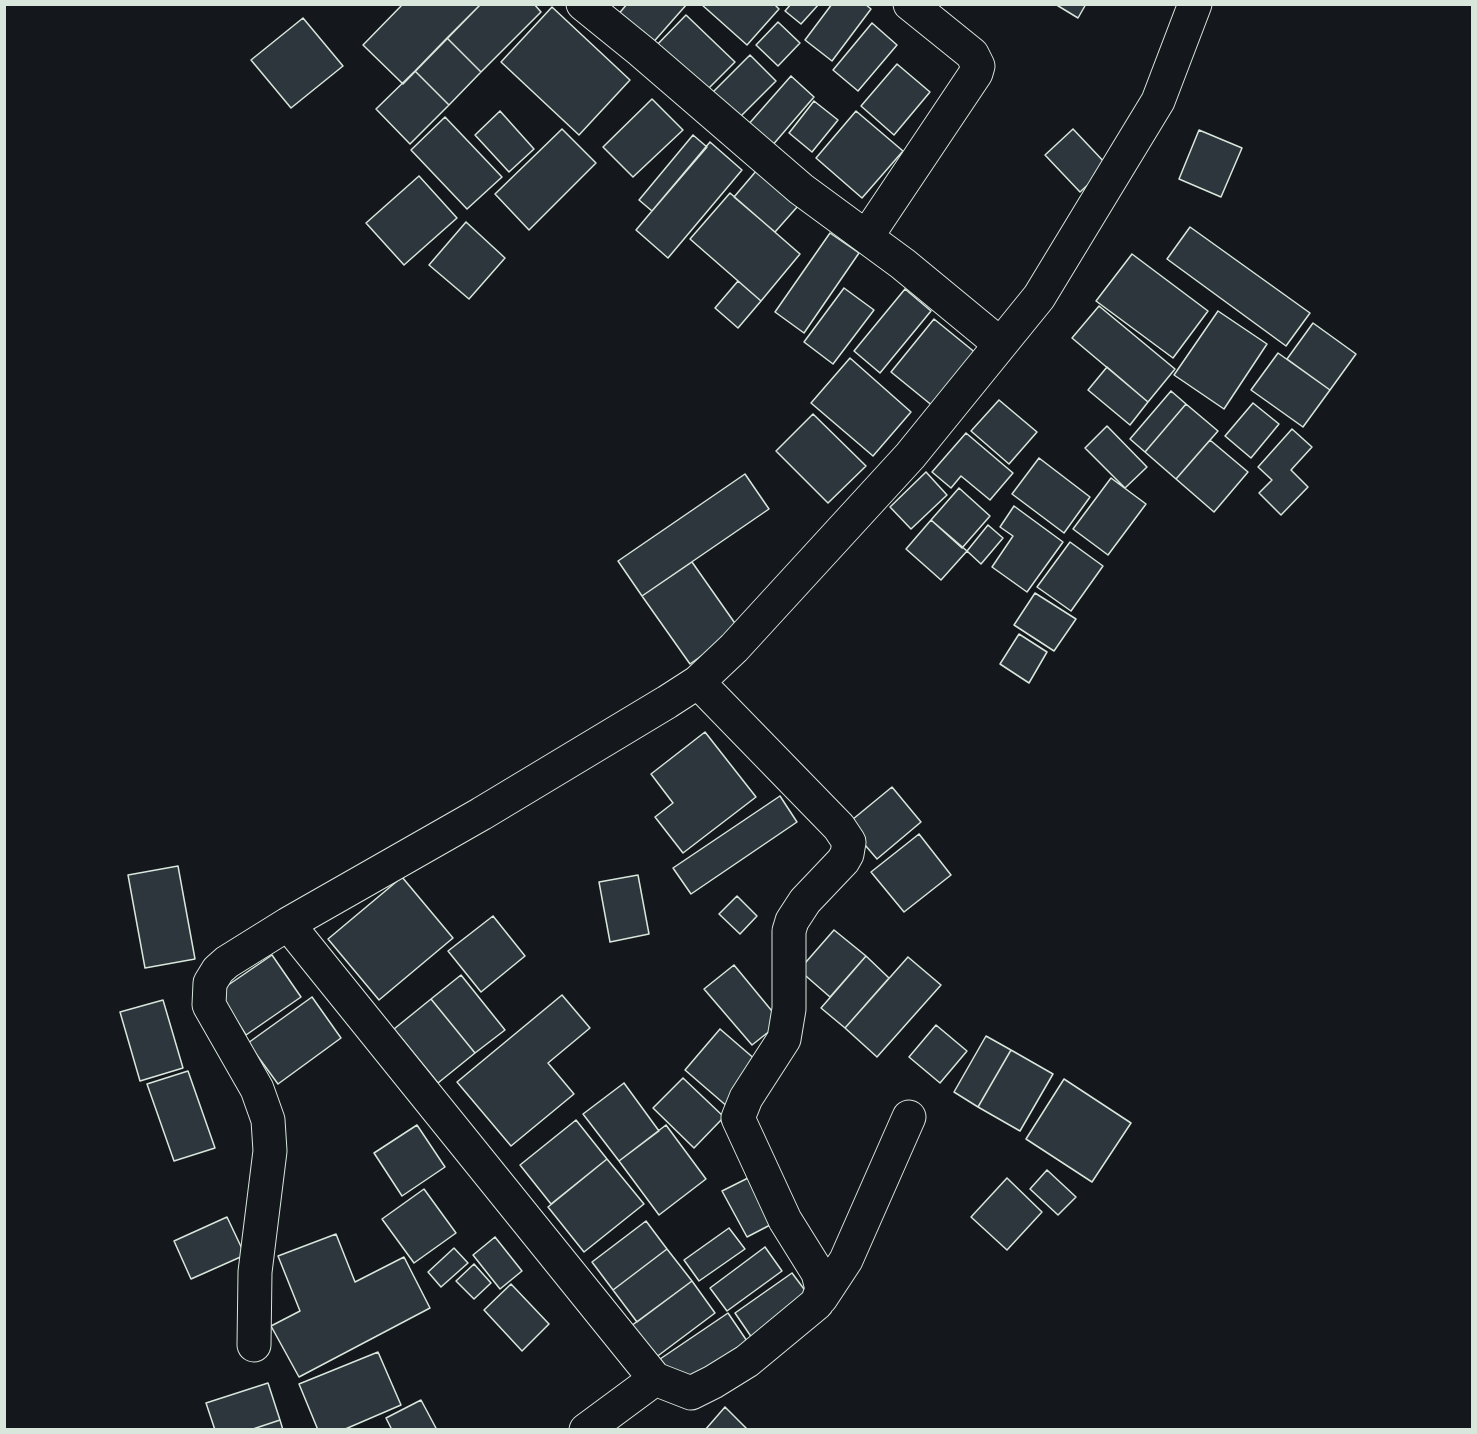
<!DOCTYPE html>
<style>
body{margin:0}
#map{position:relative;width:1477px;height:1434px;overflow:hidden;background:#14181c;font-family:Poppins,sans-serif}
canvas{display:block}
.frame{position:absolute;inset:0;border:6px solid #d8e6dc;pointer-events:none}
</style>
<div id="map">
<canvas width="1477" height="1434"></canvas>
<div class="frame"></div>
</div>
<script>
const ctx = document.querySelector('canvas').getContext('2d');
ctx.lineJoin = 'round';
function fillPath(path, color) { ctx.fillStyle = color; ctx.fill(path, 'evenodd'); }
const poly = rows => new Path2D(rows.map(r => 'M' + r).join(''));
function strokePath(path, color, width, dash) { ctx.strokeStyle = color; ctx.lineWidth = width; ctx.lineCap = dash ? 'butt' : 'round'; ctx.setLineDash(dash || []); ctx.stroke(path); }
const building = poly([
 [403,4,481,4,403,84,363,45,403,4],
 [481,4,534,4,541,12,481,72,447,38,481,4],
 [627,4,687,4,650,46,617,16,627,4],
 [701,4,774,4,779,9,747,45,701,4],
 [791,4,819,4,801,24,785,11,791,4],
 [832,4,865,4,871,9,832,61,805,40,832,4],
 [1055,4,1086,4,1078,18,1055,4],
 [552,7,630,80,579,135,501,62,552,7],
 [686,15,735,62,701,96,653,49,686,15],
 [303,18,343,66,291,108,251,60,303,18],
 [778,22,800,43,778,66,756,45,778,22],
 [872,23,897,45,858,91,833,70,872,23],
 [447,38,481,72,449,105,415,71,447,38],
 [750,55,776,81,737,120,711,94,750,55],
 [897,64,930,92,894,135,861,106,897,64],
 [415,71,449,105,410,144,376,109,415,71],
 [791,76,814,97,771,147,747,126,791,76],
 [652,99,683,130,633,177,603,147,652,99],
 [814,101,838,120,812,152,789,133,814,101],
 [500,111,534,149,509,172,475,135,500,111],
 [856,111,903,151,862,198,816,158,856,111],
 [445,117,502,177,467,209,411,150,445,117],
 [562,129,596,163,529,230,495,194,562,129],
 [1073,129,1108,166,1080,192,1045,155,1073,129],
 [1199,130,1242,148,1221,197,1179,179,1199,130],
 [693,135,707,147,652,211,639,200,693,135],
 [710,142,742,170,668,258,636,230,710,142],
 [757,170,798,206,775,232,734,197,757,170],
 [419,176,457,218,404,265,366,223,419,176],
 [730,193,800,254,761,301,690,239,730,193],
 [466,222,505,258,469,299,429,265,466,222],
 [1190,227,1310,313,1286,346,1167,259,1190,227],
 [830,233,859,253,804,333,775,312,830,233],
 [1132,254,1208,311,1173,358,1096,301,1132,254],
 [738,281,761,301,738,328,715,308,738,281],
 [844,288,874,310,833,364,804,342,844,288],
 [905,289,931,311,880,373,854,351,905,289],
 [1099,306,1175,369,1148,402,1072,338,1099,306],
 [1218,311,1267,344,1224,409,1174,375,1218,311],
 [934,319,977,354,934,407,891,372,934,319],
 [1313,323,1356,354,1330,390,1287,359,1313,323],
 [1278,353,1330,390,1303,427,1251,390,1278,353],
 [850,358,911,412,873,456,811,403,850,358],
 [1107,367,1148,402,1130,425,1088,390,1107,367],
 [1171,391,1186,404,1145,452,1130,439,1171,391],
 [999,400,1037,432,1009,464,971,431,999,400],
 [1253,403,1279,424,1251,458,1225,436,1253,403],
 [1186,404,1218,431,1176,479,1145,452,1186,404],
 [813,414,866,466,828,503,776,451,813,414],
 [1107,426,1147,467,1125,488,1085,448,1107,426],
 [1292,429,1312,447,1291,470,1308,487,1281,515,1259,493,1272,480,1258,467,1292,429],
 [966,433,1013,473,990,500,961,476,951,488,932,472,966,433],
 [1210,440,1248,472,1214,512,1176,479,1210,440],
 [1039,458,1090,497,1064,533,1012,494,1039,458],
 [926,472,947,495,911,529,890,507,926,472],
 [745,474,769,509,642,596,618,561,745,474],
 [1111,478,1146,504,1108,555,1073,529,1111,478],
 [959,488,990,516,962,548,931,520,959,488],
 [1014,506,1063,542,1027,592,992,567,1013,536,1000,527,1014,506],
 [931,520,967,551,941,580,906,549,931,520],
 [988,525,1003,538,981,564,967,551,988,525],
 [1070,542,1103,566,1071,611,1037,587,1070,542],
 [692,562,739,629,690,664,642,596,692,562],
 [1035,593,1076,619,1054,651,1014,625,1035,593],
 [1019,634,1047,652,1029,683,1000,664,1019,634],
 [705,732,756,797,683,853,655,817,673,803,651,774,705,732],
 [892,787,921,822,877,859,847,824,892,787],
 [780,796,797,822,691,894,673,868,780,796],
 [919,834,951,875,904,912,871,872,919,834],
 [178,866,195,959,145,968,128,875,178,866],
 [638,875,649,934,610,942,599,882,638,875],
 [402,877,453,938,379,1000,328,939,402,877],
 [737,896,757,916,740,934,719,914,737,896],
 [493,916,525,956,481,992,448,951,493,916],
 [834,930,866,956,830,997,799,970,834,930],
 [272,955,301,997,246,1035,218,992,272,955],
 [866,956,889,978,845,1028,821,1008,866,956],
 [908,957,941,985,877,1057,845,1028,908,957],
 [734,965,781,1022,752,1045,704,989,734,965],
 [461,975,505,1030,475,1053,431,999,461,975],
 [562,995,590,1028,548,1063,574,1094,511,1146,457,1082,562,995],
 [312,997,341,1038,278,1084,248,1043,312,997],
 [431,999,475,1053,438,1083,394,1029,431,999],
 [163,1000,183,1068,140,1081,120,1012,163,1000],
 [936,1025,967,1051,940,1083,909,1057,936,1025],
 [720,1029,764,1067,729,1108,685,1070,720,1029],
 [986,1036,1011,1050,978,1107,954,1092,986,1036],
 [1011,1050,1053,1074,1020,1131,978,1107,1011,1050],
 [188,1071,215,1148,174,1161,147,1084,188,1071],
 [683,1078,724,1117,694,1148,653,1108,683,1078],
 [1064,1079,1131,1123,1092,1182,1026,1139,1064,1079],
 [624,1083,659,1131,619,1161,583,1114,624,1083],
 [576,1120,607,1159,551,1204,520,1165,576,1120],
 [417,1125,445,1167,402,1196,374,1153,417,1125],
 [666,1125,706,1179,659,1215,619,1161,666,1125],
 [607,1159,644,1204,584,1252,548,1207,607,1159],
 [1047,1170,1076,1197,1058,1215,1030,1189,1047,1170],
 [748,1178,772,1224,747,1237,722,1191,748,1178],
 [1007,1178,1042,1212,1007,1250,971,1217,1007,1178],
 [424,1189,456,1233,414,1263,382,1219,424,1189],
 [227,1217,245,1255,191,1279,174,1241,227,1217],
 [646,1221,667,1249,613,1290,592,1262,646,1221],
 [729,1228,745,1249,699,1281,684,1260,729,1228],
 [336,1234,355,1282,404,1257,430,1308,299,1377,271,1326,300,1311,278,1256,336,1234],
 [495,1237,522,1271,500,1289,473,1255,495,1237],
 [765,1247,782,1271,727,1311,710,1288,765,1247],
 [454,1248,468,1263,441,1287,428,1272,454,1248],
 [667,1249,692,1281,637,1322,613,1290,667,1249],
 [474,1264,491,1283,474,1299,456,1281,474,1264],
 [792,1273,810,1297,752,1338,735,1313,792,1273],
 [692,1281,715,1313,655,1358,631,1326,692,1281],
 [511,1284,549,1324,522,1351,484,1310,511,1284],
 [728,1313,747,1341,680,1387,660,1359,728,1313],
 [378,1352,401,1405,343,1430,318,1430,299,1384,378,1352],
 [268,1383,280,1420,250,1430,215,1430,206,1403,268,1383],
 [421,1400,437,1430,392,1430,386,1418,421,1400],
 [725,1407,748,1430,705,1430,725,1407],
 [280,1420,283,1430,250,1430,280,1420]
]);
const minor = poly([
 [583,4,641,51,801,189,903,264,1000,344],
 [867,236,976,73,978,66,972,54,910,4],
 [288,924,655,1379,586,1430],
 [821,1298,846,1260,909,1117],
 [254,1345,255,1272,270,1151,268,1120,257,1089,209,1005,210,983,218,970,227,962,288,924,481,814,667,702,698,682,734,648,910,456,1039,297,1158,101,1195,4],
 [655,1379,691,1393,713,1382,747,1361,805,1313,817,1303,822,1289,818,1273,785,1220,738,1118,746,1098,784,1039,789,1009,789,931,792,921,805,901,843,861,847,854,849,842,839,827,698,682]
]);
fillPath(building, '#2c363c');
strokePath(building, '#d8e6dc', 1.5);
strokePath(minor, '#d8e6dc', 35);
strokePath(minor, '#14181c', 33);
</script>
